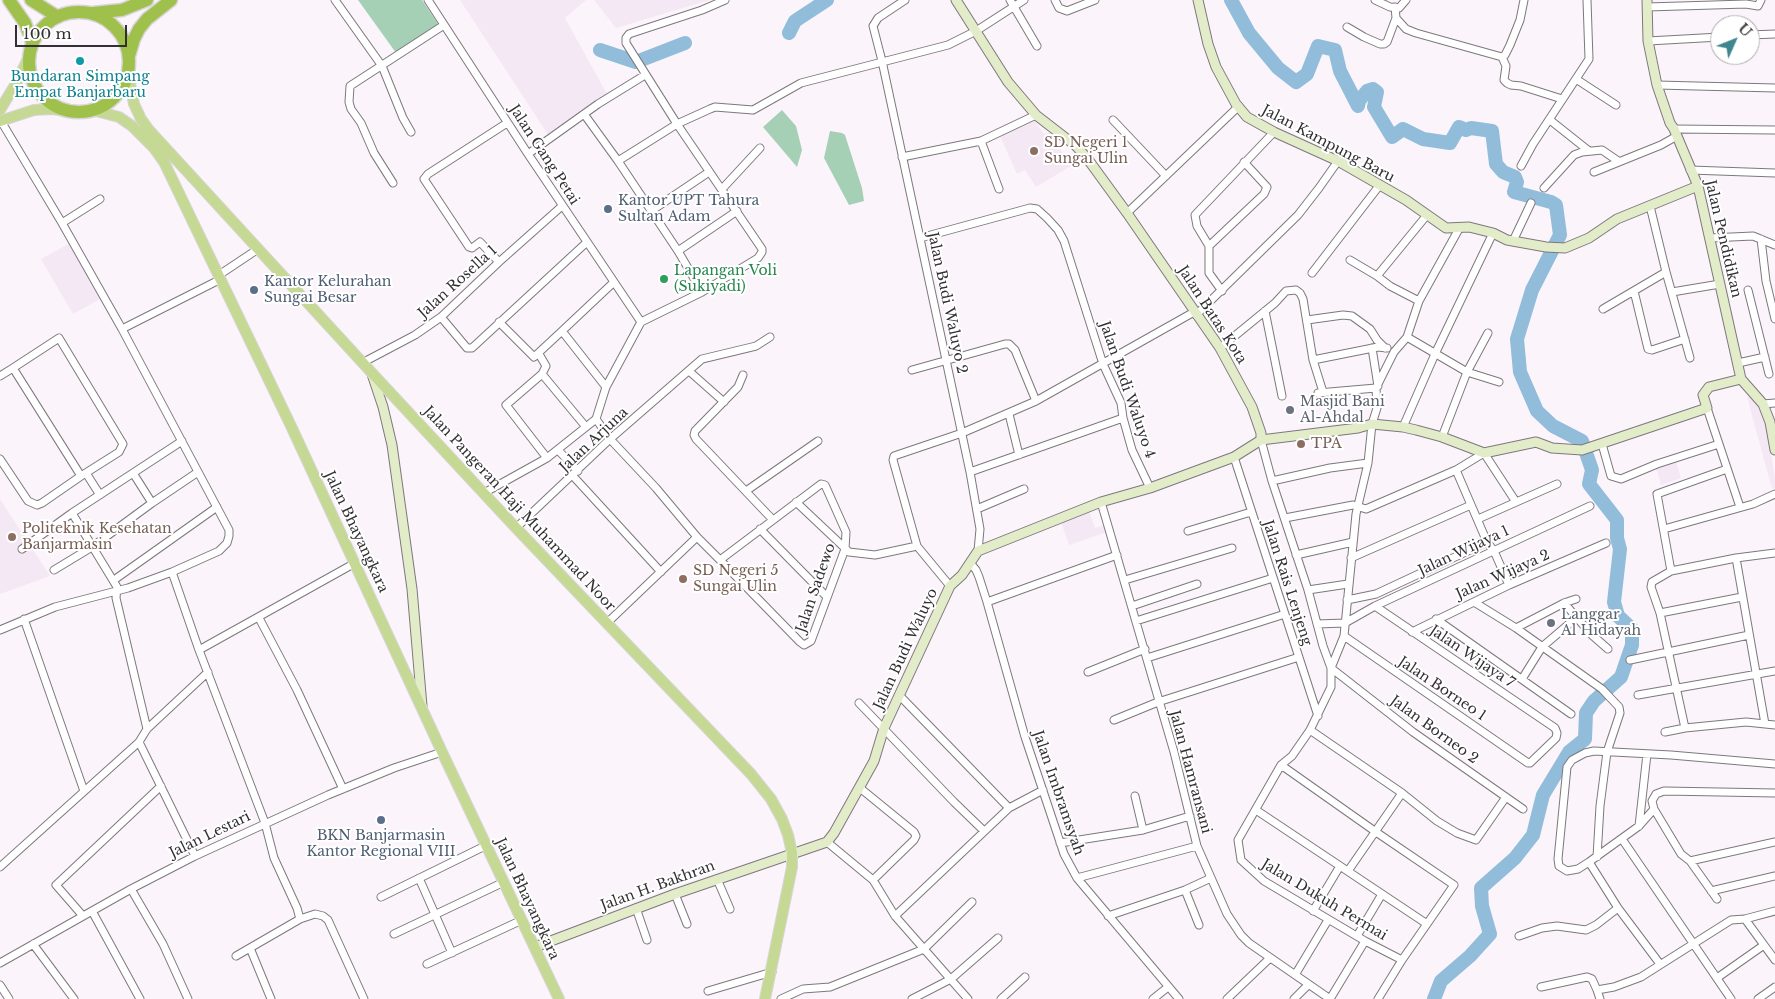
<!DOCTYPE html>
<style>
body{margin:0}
#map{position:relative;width:1775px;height:999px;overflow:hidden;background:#fbf4fb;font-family:"Libre Baskerville",serif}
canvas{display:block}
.north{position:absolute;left:1710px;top:15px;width:50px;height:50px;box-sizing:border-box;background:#fff;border:1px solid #adacad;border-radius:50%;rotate:46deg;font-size:14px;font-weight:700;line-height:20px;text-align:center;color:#333033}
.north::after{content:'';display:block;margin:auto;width:18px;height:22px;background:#3f868f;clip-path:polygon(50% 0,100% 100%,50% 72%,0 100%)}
.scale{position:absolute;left:15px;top:25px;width:112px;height:22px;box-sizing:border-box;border:2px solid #333033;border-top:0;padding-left:6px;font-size:15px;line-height:18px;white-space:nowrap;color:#333033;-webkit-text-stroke:4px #fff;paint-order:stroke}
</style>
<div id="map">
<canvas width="1775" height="999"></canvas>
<div class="north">U</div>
<div class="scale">100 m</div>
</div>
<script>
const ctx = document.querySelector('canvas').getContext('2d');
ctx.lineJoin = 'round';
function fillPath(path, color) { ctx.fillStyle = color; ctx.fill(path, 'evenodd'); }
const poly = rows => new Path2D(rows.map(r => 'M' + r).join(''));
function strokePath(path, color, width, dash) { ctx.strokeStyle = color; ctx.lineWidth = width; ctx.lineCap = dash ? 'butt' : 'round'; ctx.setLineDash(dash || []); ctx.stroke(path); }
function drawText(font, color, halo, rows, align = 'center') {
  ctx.font = font + ' "Libre Baskerville",serif'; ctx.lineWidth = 4; ctx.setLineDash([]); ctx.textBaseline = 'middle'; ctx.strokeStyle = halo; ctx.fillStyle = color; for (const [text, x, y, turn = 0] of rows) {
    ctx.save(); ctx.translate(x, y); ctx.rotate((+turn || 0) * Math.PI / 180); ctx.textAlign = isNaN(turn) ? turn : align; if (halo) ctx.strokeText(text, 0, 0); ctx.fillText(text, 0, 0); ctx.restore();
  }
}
const built = poly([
 [460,0,586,0,565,18,607,94,549,136],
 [594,0,709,0,616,28],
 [1034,120,1044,134,1050,133,1071,166,1036,187,1025,170,1017,174,1000,136],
 [72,242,102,298,73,314,41,259],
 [1753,396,1759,403,1767,423,1775,479,1775,488,1772,489,1747,397],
 [1676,461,1681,478,1661,485,1656,467],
 [0,499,50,576,0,594],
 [1089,511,1095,528,1105,525,1107,532,1069,545,1061,522]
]);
const green = poly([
 [358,0,422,0,440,27,399,57],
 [782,110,796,126,802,150,797,167,763,127],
 [830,131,842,133,845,135,862,188,864,201,849,205,824,158]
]);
const river = poly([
 [1231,0,1249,33,1278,68,1296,82,1307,74,1318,46,1335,50,1340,71,1358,106,1359,101,1367,91,1373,89,1377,92,1374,107,1392,137,1403,129,1423,139,1450,143,1459,127,1466,130,1471,128,1492,131,1496,164,1503,172,1515,177,1517,182,1514,192,1551,202,1556,205,1560,235,1532,290,1517,339,1520,372,1537,411,1553,426,1582,441,1592,470,1589,484,1617,520,1617,538,1620,549,1614,602,1618,616,1632,629,1632,645,1621,677,1594,701,1586,713,1585,739,1569,752,1543,795,1533,835,1515,858,1481,888,1482,906,1490,934,1470,956,1441,981,1434,999],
 [789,33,795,21,827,0],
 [600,50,636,62,685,43]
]);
const street = poly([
 [335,0,382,66,403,118,411,132],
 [428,0,528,154,641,322],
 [905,0,878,18,873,26,882,61,970,472,980,529,978,551],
 [1010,0,1037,46],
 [1055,0,1059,8,1067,11,1095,0],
 [1375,0,1390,7,1399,8,1406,0],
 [1395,7,1396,18,1406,29,1416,33,1502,57,1506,66,1504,80,1507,83,1511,85,1521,86,1562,99],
 [1647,7,1746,4,1758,6,1761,0],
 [1347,27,1364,37,1380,44,1384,44,1387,42,1396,18],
 [1750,35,1775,34],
 [1648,41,1720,37],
 [1502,57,1505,55,1510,45,1520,20,1524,0],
 [1576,79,1616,105],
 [1657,85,1775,88],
 [584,114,618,161,678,251,702,292],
 [1113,120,1166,176],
 [1550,120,1589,151],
 [1674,129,1775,130],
 [981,141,999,189],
 [528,154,598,104,645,75],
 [902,157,981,141,1036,115],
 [618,161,677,124,710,109,715,107,753,110,801,83,948,45,976,31,1024,0],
 [1521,166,1533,144,1589,59,1587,0],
 [1690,170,1775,173],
 [1594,172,1661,145,1677,136],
 [393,183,374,153,361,123,351,109,349,102,350,86,444,25],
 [1544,188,1574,155,1582,152,1602,150,1618,161],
 [722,189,760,148],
 [1650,206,1666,272,1690,358],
 [651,211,709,172],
 [1127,213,1239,106],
 [62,223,100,199],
 [920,238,1030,208,1037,209,1047,218,1058,230,1064,241,1103,364,1121,403,1123,418,1132,450,1150,488],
 [1710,238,1753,236,1775,245],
 [1761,239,1766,281,1775,319],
 [1513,241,1531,203],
 [1209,246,1264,194,1267,187,1244,162],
 [678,251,737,211],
 [1350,260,1377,276],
 [499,262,480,242,472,248,469,247,424,179,428,174,507,123],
 [1312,273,1379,186],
 [219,275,258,249],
 [1748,290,1769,374],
 [1222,291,1209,273,1209,246,1197,226,1195,215,1274,132],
 [1634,291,1648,349,1652,350,1685,339],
 [1672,292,1720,284],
 [1419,301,1390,286,1377,276,1427,215],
 [1603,309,1666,272],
 [1265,311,1282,396],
 [1196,315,1298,215,1319,188,1338,161],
 [441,317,467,348,472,348,587,242],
 [1307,320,1343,315,1352,316,1370,329,1377,340,1385,348],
 [499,322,534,357,562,331,606,387],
 [122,329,221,279],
 [562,331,614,282],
 [1407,337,1467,372,1499,382],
 [59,338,123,444,119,452,81,476,13,368,59,338],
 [1220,348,1275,303,1286,291,1296,290,1300,293,1303,299,1313,360,1323,392],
 [1372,348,1378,386],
 [539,354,546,366,542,374,586,427],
 [1313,360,1378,347,1387,348],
 [362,363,415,335,441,317,499,262,562,206],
 [1738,363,1765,357],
 [912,370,1005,344,1009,344,1015,350,1036,401],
 [689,371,724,402],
 [542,374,506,405,547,458],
 [743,375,738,387,695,431,694,435,696,439,773,520],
 [0,376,13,368],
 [1318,393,1376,388],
 [1763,404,1775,403],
 [1707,408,1740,507],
 [1009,414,1019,455],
 [596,419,610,439,656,488,697,537,720,560,800,642,804,645,811,641,845,549,846,532,825,485,821,484,720,560],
 [596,419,606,387,641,322,702,292,758,258,762,252,762,249,677,124,626,43,626,38,629,34,702,10,725,0],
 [1403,427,1435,354,1493,233],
 [1442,437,1467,372,1488,333],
 [1261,440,1272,481,1308,590,1323,646,1331,668,1331,687,1310,730,1292,756,1281,765,1238,840,1241,860,1264,881,1365,941,1402,960],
 [1602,444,1611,476,1621,479,1657,464,1719,444],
 [558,450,578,471],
 [1234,457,1318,716],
 [0,459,28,501,37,505,42,503,81,476],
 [1456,470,1487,542,1494,551,1509,585],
 [970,472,1123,418],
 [86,473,100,495],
 [133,473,152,503],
 [573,476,661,572],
 [1272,481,1330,468,1368,463],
 [746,491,818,441],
 [484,493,547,458,596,419],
 [796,502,849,552,875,555,917,546],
 [1101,502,1174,752,1197,846,1227,914,1241,935,1249,943,1330,999],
 [977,509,1024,489],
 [72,513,117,587,116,598,147,729],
 [1285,518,1353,505,1366,509,1456,470,1484,453,1516,502],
 [1478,519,1557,484],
 [516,528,610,439,702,359,756,346,770,337],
 [760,529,827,597],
 [1664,529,1753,504,1775,494],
 [1188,531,1251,512],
 [22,549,72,513,182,441],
 [1296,555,1353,542],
 [1351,558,1471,505],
 [1736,558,1765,724],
 [971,564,976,570,979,577,987,602,1025,737,1064,854,1077,878,1179,999],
 [54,570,92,547,152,503,198,472],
 [1671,571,1657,494,1727,469],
 [172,572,199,650,265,823,274,858,297,908,300,919,236,956],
 [114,580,217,507],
 [1125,580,1232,548],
 [950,586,917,546,893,460,894,456,962,433,1036,401,1194,312],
 [1308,590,1348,584],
 [1347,600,1376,594,1487,542],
 [987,602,1117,555],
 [1474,602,1516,628,1602,689,1619,707,1620,713,1607,752,1600,806,1597,857],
 [1564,603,1592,635,1608,649],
 [1132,606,1197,584],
 [1375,606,1555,728,1557,733,1556,738,1530,763,1528,763,1344,636,1356,514,1368,463,1372,424,1377,408,1376,388,1394,352,1407,337,1419,301,1460,227],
 [1660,613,1742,597],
 [259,618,297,690,343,789],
 [24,619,84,791],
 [1436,619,1571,714],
 [1136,621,1273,578],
 [607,623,697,537],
 [1317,624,1345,623,1375,606,1590,506],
 [1516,628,1564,603,1576,599],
 [0,630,55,607,128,588,172,572,219,551,227,543,229,536,229,530,122,329,62,223,1,121],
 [1412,632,1509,585,1606,543],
 [1344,636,1331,668,1413,732,1523,809],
 [199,650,355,563],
 [1147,658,1285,614],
 [1630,660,1749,635],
 [1088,672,1145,649],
 [1522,679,1542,647,1576,618],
 [899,695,1009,808],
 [1638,695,1775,671],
 [859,703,954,802,984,831],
 [1114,720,1158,702,1299,657],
 [1685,728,1660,613,1651,587,1652,582,1671,571,1736,558,1775,553],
 [1310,730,1402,793,1437,821,1457,833,1476,840,1506,797],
 [1665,732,1685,728,1746,722,1775,725],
 [139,742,195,856],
 [1281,765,1376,832,1454,885,1402,960,1378,999],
 [860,788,914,832,916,836,914,840,873,880],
 [1135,796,1143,830],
 [1654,809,1639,826,1589,862,1578,869,1567,871,1559,866,1558,859,1567,767,1572,760,1585,753,1594,751,1671,755,1775,764],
 [1256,810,1427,924],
 [1639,826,1647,754],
 [1622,839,1731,999],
 [827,842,873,880,895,916,968,999],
 [1060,843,1143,830,1190,816],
 [1690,861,1775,842],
 [1589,862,1618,908,1660,964],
 [0,867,139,742,147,729,208,672],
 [1348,871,1402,793],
 [419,878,452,953],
 [1077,878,1197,846],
 [717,879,730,909],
 [131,889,163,944,188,999],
 [1185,890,1199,925],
 [1711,891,1775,876],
 [675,894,687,924],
 [381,897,487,845],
 [1717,899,1690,861,1681,854,1654,809,1652,801,1656,794,1664,791,1775,793],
 [636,908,647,940],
 [92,911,140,999],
 [1313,911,1340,866],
 [83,916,56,885,161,786],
 [895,916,1009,808,1043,790],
 [1108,916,1185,890,1211,878],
 [300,919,315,914,323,916,328,920,364,999],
 [1745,919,1775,960],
 [394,934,504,882],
 [1357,936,1382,894],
 [1519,936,1542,928,1557,926,1586,930,1596,925,1618,908],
 [33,944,74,999],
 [250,948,271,999],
 [0,963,131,889,195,856,328,795,394,768,442,752],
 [427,964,522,920],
 [1295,975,1328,920],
 [1717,978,1764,945],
 [0,985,9,999],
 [1541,987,1587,977,1592,979,1597,990],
 [708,991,772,972],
 [781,999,803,989,830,987,924,949,972,902],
 [912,999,951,979,998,938],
 [1001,999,1025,977],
 [1153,999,1168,987],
 [1227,999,1270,958],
 [1294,999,1308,985],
 [1330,999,1365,941],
 [1600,999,1597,990,1614,987,1641,977,1731,920,1745,919,1775,911],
 [1758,999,1775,987]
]);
const secondary = poly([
 [956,0,1008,82,1036,115,1076,146,1087,158,1127,213,1220,348,1252,407,1261,433,1261,440],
 [1198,0,1208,44,1216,67,1236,104,1247,117,1274,132,1338,161,1406,200,1446,228,1469,227,1493,233,1507,240,1546,247,1565,248,1589,238,1617,219,1698,186],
 [1647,0,1648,41,1657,85,1670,123,1674,129,1698,186,1741,379,1763,404,1770,422,1775,450],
 [372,374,383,407,392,445,412,589,422,706],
 [535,947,675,894,827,842,834,833,874,761,884,728,950,586,962,575,978,551,1101,502,1150,488,1234,457,1261,440,1358,428,1372,424,1403,427,1416,430,1442,437,1484,453,1536,442,1552,448,1582,450,1707,408,1703,395,1709,387,1741,379]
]);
const primary = poly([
 [128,73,134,104,141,119,149,130,372,373,516,528,751,774,771,799,782,819,788,835,792,853,792,867,765,999],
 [0,110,18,80,30,54],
 [92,110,119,117,132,126,154,148,164,162,291,426,442,752,559,999],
 [0,121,34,110,51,109,68,111]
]);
const highway = poly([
 [9,0,25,23,32,42],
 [31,0,58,17],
 '29 62a50 50 0 1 1 100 0a50 50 0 1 1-100 0Z',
 [93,13,122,10,147,0],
 [129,56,134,39,139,29,147,19,171,0]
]);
const markers = [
 [80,61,5,"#0f9aa8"],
 [1034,151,5,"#8d6e63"],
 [608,209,5,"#5c6f8a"],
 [664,279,5,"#2e9e5b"],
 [254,290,5,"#5c6f8a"],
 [1290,410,5,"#6b7280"],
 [1301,444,5,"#8d6e63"],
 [12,537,5,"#8d6e63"],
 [683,579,5,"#8d6e63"],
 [1551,623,5,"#6b7280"],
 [381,820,5,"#5c6f8a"]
];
const cultureNames = [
 ["Bundaran Simpang",80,77],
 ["Empat Banjarbaru",80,93]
];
const educationNames = [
 ["SD Negeri 1",1044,143],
 ["Sungai Ulin",1044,159],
 ["TPA",1311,444],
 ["Politeknik Kesehatan",22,529],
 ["Banjarmasin",22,545],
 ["SD Negeri 5",693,571],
 ["Sungai Ulin",693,587]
];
const streetNames = [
 ["Jalan Kampung Baru",1328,144,28],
 ["Jalan Gang Petai",544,155,57],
 ["Jalan Pendidikan",1723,239,77],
 ["Jalan Rosella 1",458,282,-42],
 ["Jalan Budi Waluyo 2",947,303,78],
 ["Jalan Batas Kota",1212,315,57],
 ["Jalan Budi Waluyo 4",1127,390,71],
 ["Jalan Arjuna",594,440,-43],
 ["Jalan Pangeran Haji Muhammad Noor",519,509,47],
 ["Jalan Bhayangkara",356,532,65],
 ["Jalan Wijaya 1",1464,551,-25],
 ["Jalan Wijaya 2",1503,575,-24],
 ["Jalan Rais Lenjeng",1287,583,72],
 ["Jalan Sadewo",816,588,-71],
 ["Jalan Budi Waluyo",906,649,-65],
 ["Jalan Wijaya 7",1472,657,34],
 ["Jalan Borneo 1",1442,689,34],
 ["Jalan Borneo 2",1434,730,36],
 ["Jalan Hamransani",1190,772,75],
 ["Jalan Imbramsyah",1058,793,71],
 ["Jalan Lestari",210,835,-26],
 ["Jalan H. Bakhran",658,886,-20],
 ["Jalan Bhayangkara",527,899,65],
 ["Jalan Dukuh Permai",1324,900,31]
];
const serviceNames = [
 ["Kantor UPT Tahura",618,201],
 ["Sultan Adam",618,217],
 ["Kantor Kelurahan",264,282],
 ["Sungai Besar",264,298],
 ["BKN Banjarmasin",381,836,"center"],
 ["Kantor Regional VIII",381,852,"center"]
];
const leisureNames = [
 ["Lapangan Voli",674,271],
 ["(Sukiyadi)",674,287]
];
const worshipNames = [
 ["Masjid Bani",1300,402],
 ["Al-Ahdal",1300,418],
 ["Langgar",1561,615],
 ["Al Hidayah",1561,631]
];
fillPath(built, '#f4e8f5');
fillPath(green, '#a5d0b5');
strokePath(river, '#91bddb', 14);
strokePath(street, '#7e787e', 9);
strokePath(secondary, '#7e787e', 11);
strokePath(primary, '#d6d6d6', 12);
strokePath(highway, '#d6d6d6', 15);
strokePath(street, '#fff', 7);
strokePath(secondary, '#e2ecc9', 9);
strokePath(primary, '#c6d994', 10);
strokePath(highway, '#a0c04c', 12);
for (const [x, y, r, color] of markers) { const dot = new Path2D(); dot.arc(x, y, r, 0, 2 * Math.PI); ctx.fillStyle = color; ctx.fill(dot); strokePath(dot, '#fff', 2); }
drawText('14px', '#0d838f', '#fff', cultureNames);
drawText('14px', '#785e54', '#fff', educationNames, 'left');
drawText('14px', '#333033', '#fff', streetNames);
drawText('14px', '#4e5e75', '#fff', serviceNames, 'left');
drawText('14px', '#27864d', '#fff', leisureNames, 'left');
drawText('14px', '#5b616d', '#fff', worshipNames, 'left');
</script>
